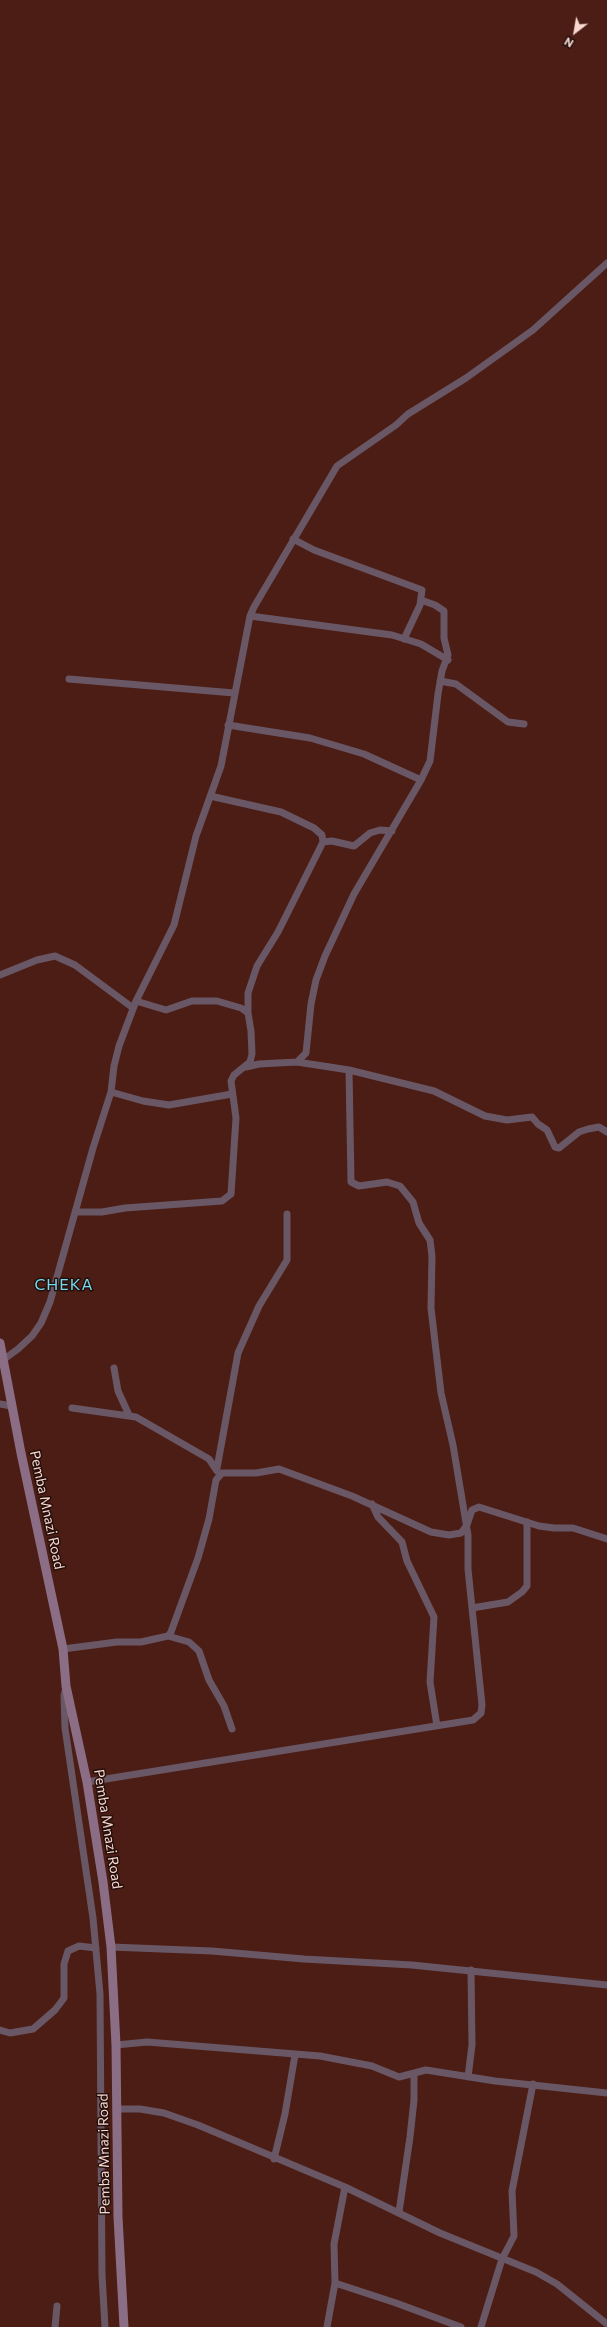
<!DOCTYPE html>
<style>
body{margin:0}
#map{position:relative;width:607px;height:2327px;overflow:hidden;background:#4c1d14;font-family:Commissioner,sans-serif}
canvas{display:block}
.north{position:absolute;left:555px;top:12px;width:40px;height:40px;-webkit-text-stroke:3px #240f0b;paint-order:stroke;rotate:211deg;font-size:11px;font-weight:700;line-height:16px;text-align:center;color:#f7d7d0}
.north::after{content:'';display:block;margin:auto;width:14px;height:18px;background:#f7d7d0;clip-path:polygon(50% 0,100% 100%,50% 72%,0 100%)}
</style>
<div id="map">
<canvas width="607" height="2327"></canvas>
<div class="north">N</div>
</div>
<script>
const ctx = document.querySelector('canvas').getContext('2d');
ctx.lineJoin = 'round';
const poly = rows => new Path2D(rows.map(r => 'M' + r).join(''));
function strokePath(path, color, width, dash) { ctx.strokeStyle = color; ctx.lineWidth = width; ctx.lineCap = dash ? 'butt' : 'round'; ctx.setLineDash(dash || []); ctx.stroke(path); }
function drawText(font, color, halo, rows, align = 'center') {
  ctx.font = font + ' Commissioner,sans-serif'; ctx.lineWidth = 3; ctx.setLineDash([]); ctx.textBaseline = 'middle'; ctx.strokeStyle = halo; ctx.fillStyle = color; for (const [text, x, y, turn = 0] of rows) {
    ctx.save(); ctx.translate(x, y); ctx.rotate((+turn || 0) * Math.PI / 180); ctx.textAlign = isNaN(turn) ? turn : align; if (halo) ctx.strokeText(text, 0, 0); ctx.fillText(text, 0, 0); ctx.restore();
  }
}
const minor = poly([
 [293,539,314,550,422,590,420,605,404,639],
 [250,616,392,635,421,644,448,660],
 [69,679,234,693],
 [440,681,456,684,508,722,524,724],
 [228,725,310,738,364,754,421,780],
 [210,796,281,812,314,828,322,835,323,842],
 [0,975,37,960,55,956,75,965,133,1008],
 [248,1013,248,993,257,966,278,932,323,842,332,841,354,846,370,833,380,830,392,831],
 [246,1067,259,1064,297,1062,306,1053,311,1004,316,980,325,956,354,894,421,780,430,761,438,694,442,671,448,655,444,638,444,611,435,605,421,600],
 [349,1070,434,1091,485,1116,507,1120,532,1117,538,1124,547,1130,555,1147,559,1148,579,1132,588,1129,599,1127,607,1132],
 [111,1092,143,1101,169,1105,232,1094],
 [75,1212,102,1212,125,1208,222,1201,231,1194,236,1118,231,1081,234,1075,250,1062,252,1054,251,1031,248,1013,241,1008,217,1001,192,1001,166,1010,136,1001],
 [0,1359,3,1360,18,1349,32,1336,41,1323,50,1302,93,1148,111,1092,114,1066,119,1046,136,1001,174,925,196,836,221,766,250,616,254,607,337,466,396,425,408,414,466,378,533,330,607,263],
 [114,1368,118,1391,129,1415],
 [0,1404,11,1406],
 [72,1408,136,1417,209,1459,217,1471],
 [217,1468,238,1353,259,1306,287,1260,287,1214],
 [372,1504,378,1517,402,1542,407,1561,434,1617,430,1682,437,1726],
 [472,1608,508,1602,522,1592,527,1586,527,1522],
 [168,1636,189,1642,199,1651,209,1680,224,1706,232,1729],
 [63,1649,117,1642,141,1642,168,1636,171,1632,198,1558,209,1519,216,1480,222,1473,256,1473,279,1469,352,1496,431,1532,449,1535,461,1533,467,1525,472,1510,479,1507,539,1526,554,1528,573,1528,607,1539],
 [66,1688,64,1695,65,1728,93,1918,100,1994,102,2275,105,2327],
 [87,1782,473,1720,481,1713,482,1705,468,1569,468,1535,453,1445,441,1393,431,1308,432,1256,430,1240,419,1223,413,1202,400,1186,387,1182,359,1186,351,1182,349,1070,297,1062],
 [111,1947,212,1951,304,1959,412,1965,607,1985],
 [0,2030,10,2033,33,2029,55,2010,64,1998,64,1964,68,1951,79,1946,96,1948],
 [116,2045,147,2042,320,2056,372,2066,399,2077,426,2070,495,2081,607,2093],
 [468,2077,472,2045,471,1970],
 [117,2109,140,2109,164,2113,198,2125,345,2187,440,2233,536,2272,557,2284,607,2324],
 [274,2159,285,2114,295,2055],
 [399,2212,410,2137,414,2100,414,2073],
 [335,2283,396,2303,461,2327],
 [55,2327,57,2306],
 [327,2327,335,2283,334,2244,345,2187],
 [481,2327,502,2259,514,2236,512,2191,533,2084]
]);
const secondary = poly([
 [0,1343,21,1453,63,1649,66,1686,87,1782,103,1882,111,1947,116,2045,118,2217,124,2327]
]);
const streetNames = [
 ["Pemba Mnazi Road",47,1510,78],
 ["Pemba Mnazi Road",108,1829,81],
 ["Pemba Mnazi Road",104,2154,-91]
];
const quarterNames = [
 ["CHEKA",64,1285]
];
strokePath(minor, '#695766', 7);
strokePath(secondary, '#8b6e85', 9);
drawText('14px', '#f7d7d0', '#240f0b', streetNames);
ctx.letterSpacing = '1px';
drawText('16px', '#74daef', '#240f0b', quarterNames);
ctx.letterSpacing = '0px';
</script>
